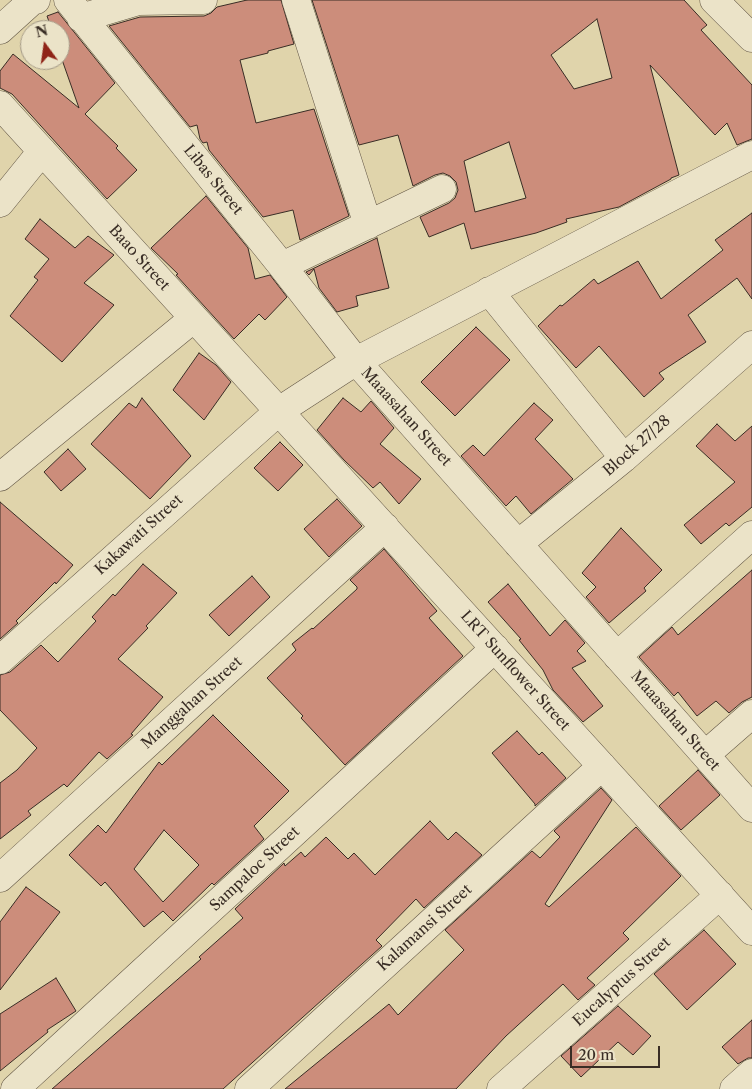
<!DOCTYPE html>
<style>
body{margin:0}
#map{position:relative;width:752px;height:1089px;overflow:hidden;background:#e0d4ab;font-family:"Libre Caslon Text",serif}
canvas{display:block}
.north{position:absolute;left:20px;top:20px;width:50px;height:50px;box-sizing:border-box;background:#ebe3c8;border:1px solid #a49a87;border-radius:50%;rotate:346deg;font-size:14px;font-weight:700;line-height:20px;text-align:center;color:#392d25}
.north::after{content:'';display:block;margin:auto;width:18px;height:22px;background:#8f2418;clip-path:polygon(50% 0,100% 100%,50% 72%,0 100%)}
.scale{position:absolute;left:570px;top:1046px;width:90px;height:22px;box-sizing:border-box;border:2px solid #392d25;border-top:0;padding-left:6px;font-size:15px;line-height:18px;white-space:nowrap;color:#392d25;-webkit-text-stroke:4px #ebe3c8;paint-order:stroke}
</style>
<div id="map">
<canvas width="752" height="1089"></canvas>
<div class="north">N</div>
<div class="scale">20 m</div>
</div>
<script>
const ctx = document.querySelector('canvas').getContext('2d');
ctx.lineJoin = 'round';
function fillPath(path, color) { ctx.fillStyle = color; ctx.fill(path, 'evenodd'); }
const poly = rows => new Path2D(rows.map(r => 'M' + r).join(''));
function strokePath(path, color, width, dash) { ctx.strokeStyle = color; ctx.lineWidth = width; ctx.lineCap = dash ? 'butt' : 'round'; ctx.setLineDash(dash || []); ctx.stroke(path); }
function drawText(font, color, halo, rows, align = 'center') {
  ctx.font = font + ' "Libre Caslon Text",serif'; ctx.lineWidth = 5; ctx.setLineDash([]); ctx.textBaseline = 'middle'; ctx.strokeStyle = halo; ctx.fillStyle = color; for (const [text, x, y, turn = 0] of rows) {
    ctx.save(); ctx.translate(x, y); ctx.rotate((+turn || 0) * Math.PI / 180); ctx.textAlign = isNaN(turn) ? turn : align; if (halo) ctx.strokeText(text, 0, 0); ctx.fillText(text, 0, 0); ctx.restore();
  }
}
const building = poly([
 [247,0,281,0,294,44,268,51,268,53,240,60,256,123,314,109,349,216,300,240,293,210,263,217,209,150,207,142,203,143,200,139,197,125,190,127,109,26,140,17,204,16,211,13,217,7,247,0],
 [312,0,684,0,707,25,701,30,752,85,752,139,737,145,727,123,715,135,650,65,679,175,671,178,671,179,619,207,566,219,567,222,536,233,471,249,464,223,429,237,420,217,449,203,455,198,458,190,456,182,450,176,443,173,435,175,413,186,398,135,359,145,312,0],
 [597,19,612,78,574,89,551,55,597,19],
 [509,142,526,198,475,212,464,161,509,142],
 [58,12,115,83,85,114,118,146,116,148,137,170,107,199,12,94,0,88,0,71,13,54,79,108,60,54,60,30,52,30,47,16,58,12],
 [206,196,248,248,255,279,270,275,287,297,265,320,259,314,234,339,176,275,178,274,151,248,206,196],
 [752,213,752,299,737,278,688,315,706,342,659,373,664,379,644,397,599,346,576,368,538,326,560,305,562,306,594,279,598,284,638,261,661,299,723,250,715,240,752,213],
 [40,219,75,248,88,236,114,255,84,283,114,305,62,362,10,316,38,280,34,277,49,259,25,239,40,219],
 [377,238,389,288,356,296,358,306,337,312,319,288,314,269,309,275,306,272,377,238],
 [476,327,510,360,455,416,421,382,476,327],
 [199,353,216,365,231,382,204,420,173,390,199,353],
 [142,398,191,456,150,499,91,444,129,403,136,408,142,398],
 [343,398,361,412,371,401,394,428,380,444,421,479,399,504,380,482,373,488,344,460,317,430,343,398],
 [534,403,553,420,535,439,573,479,531,514,516,496,506,506,461,456,473,445,484,456,534,403],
 [717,424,735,441,752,426,752,507,729,526,726,523,701,544,684,525,735,482,696,446,717,424],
 [280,442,303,465,278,491,254,468,280,442],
 [68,449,86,469,61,491,44,472,68,449],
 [337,499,362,526,329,557,304,529,337,499],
 [0,502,73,565,56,584,55,582,16,621,18,623,0,639,0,502],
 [621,528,662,570,644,588,646,591,609,623,586,597,596,587,582,573,621,528],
 [384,549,437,611,429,618,463,656,345,765,301,718,303,716,267,678,296,650,292,644,312,628,313,629,357,589,357,587,350,580,384,549],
 [143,564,177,593,146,626,148,628,118,659,163,697,131,734,133,735,107,759,99,752,67,787,64,784,28,811,31,815,0,839,0,783,17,770,37,748,0,710,0,675,10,672,41,645,58,662,96,621,92,617,113,594,115,596,143,564],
 [752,570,752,697,742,702,729,713,716,701,697,716,678,692,674,696,639,657,672,627,678,635,752,570],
 [252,576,270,597,229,636,209,615,252,576],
 [508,584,550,636,565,620,585,643,577,651,586,661,572,668,603,706,583,722,553,690,543,670,519,640,521,639,488,602,508,584],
 [213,715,289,791,254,826,264,839,214,885,212,883,173,921,163,911,144,927,105,882,101,886,69,855,98,825,106,833,159,762,162,765,213,715],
 [164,830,199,865,163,902,134,869,164,830],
 [517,731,539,755,542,752,566,778,535,806,535,804,492,753,517,731],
 [698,770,720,795,681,830,659,806,698,770],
 [601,788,612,800,545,904,549,907,636,827,681,876,623,933,629,939,587,978,595,985,578,1000,563,984,506,1036,456,1089,285,1089,389,1004,398,1015,464,950,445,930,532,851,540,858,560,837,554,831,601,788],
 [430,821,448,840,456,832,482,855,424,908,416,899,376,940,382,946,223,1089,52,1089,201,959,199,957,243,918,235,909,284,863,285,866,301,852,305,857,326,837,348,859,354,853,375,875,430,821],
 [26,887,60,912,0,990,0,922,26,887],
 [704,930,736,964,687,1010,654,974,704,930],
 [56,978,76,1011,47,1030,48,1032,0,1071,0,1014,56,978],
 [618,1006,651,1036,633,1055,618,1042,581,1077,561,1056,618,1006],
 [752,1020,752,1058,748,1058,738,1064,722,1047,752,1020]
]);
const minor = poly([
 [68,0,282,266,356,361,752,808],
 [296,0,368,225],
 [714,0,752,38],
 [81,18,138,1,203,0],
 [0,30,32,1,36,0],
 [0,105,752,931],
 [0,203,42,151],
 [282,266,442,189],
 [489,291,624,458],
 [0,477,194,318],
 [518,544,624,458,752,345],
 [617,656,752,535],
 [0,660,279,411,356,361,752,155],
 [705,755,752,714],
 [0,878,385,527],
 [15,1089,495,648],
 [249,1089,602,766],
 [501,1089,720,895],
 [734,1089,752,1073]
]);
const streetNames = [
 ["Libas Street",213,180,51],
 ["Baao Street",139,258,48],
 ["Maaasahan Street",406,417,48],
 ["Block 27/28",637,446,-41],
 ["Kakawati Street",139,535,-42],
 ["LRT Sunflower Street",515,671,48],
 ["Manggahan Street",192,703,-42],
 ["Maaasahan Street",675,721,49],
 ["Sampaloc Street",255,869,-43],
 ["Kalamansi Street",425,928,-42],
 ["Eucalyptus Street",622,982,-42]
];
fillPath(building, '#cc8d7b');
strokePath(building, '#392d25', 1);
strokePath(minor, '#635746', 29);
strokePath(minor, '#ebe3c8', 28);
drawText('15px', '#392d25', '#ebe3c8', streetNames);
</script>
